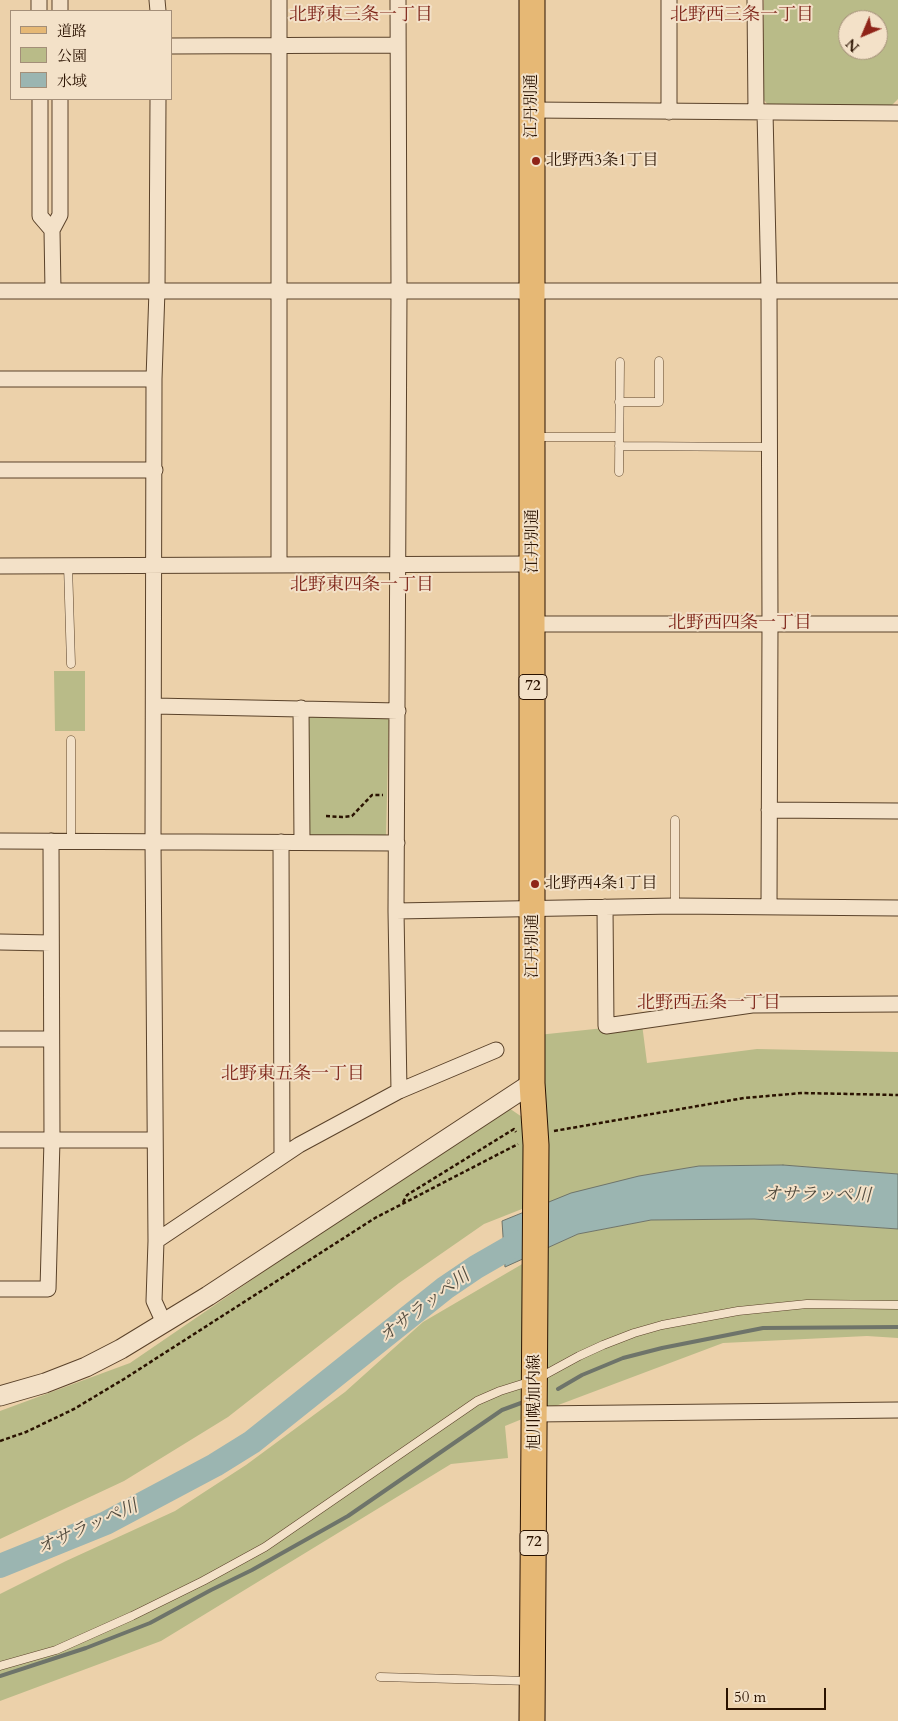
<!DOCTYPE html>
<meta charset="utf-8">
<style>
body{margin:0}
#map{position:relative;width:898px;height:1721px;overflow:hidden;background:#ecd1aa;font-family:Cardo,"Noto Serif JP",serif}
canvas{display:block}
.legend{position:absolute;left:10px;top:10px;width:162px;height:90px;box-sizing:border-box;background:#f3e1c8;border:1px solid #a38e78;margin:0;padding:6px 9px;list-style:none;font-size:15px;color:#2a1200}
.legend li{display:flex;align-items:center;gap:10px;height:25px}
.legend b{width:25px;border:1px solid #a38e78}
.north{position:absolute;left:838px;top:10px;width:50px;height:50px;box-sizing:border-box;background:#f3e1c8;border:1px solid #a38e78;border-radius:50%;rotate:225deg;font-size:14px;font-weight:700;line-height:20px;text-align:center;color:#2a1200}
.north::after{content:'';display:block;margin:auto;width:18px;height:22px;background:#8f2418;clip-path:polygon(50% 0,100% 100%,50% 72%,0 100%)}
.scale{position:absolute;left:726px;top:1688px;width:100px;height:22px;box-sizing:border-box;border:2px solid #2a1200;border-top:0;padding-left:6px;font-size:15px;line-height:18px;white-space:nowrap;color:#2a1200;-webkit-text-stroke:4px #f3e1c8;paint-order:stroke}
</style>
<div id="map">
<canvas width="898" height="1721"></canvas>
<ul class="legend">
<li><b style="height:6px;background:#e6b875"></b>道路</li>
<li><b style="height:14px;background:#b9bb88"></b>公園</li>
<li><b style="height:14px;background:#9bb5b1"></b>水域</li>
</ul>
<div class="north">N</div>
<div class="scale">50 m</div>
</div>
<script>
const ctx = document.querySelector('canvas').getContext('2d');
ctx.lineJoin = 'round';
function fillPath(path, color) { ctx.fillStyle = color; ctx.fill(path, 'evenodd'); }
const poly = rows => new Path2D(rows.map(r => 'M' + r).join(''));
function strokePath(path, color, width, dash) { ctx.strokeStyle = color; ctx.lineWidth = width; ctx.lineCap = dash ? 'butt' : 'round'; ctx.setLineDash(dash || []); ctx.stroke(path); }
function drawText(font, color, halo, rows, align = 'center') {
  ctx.font = font + ' Cardo,"Noto Serif JP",serif'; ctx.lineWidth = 4; ctx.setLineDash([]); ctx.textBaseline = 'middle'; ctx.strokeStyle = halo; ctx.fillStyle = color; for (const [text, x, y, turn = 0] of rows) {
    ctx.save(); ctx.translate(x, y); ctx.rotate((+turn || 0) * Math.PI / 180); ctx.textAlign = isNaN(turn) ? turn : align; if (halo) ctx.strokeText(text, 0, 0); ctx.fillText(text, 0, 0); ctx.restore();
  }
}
const green = poly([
 [764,0,898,0,898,99,891,106,769,106,763,99],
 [848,20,878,20,878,50,848,50],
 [54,671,85,671,85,731,55,731],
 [308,713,389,715,386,838,306,836],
 [642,1024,647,1063,757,1049,898,1052,898,1174,783,1165,699,1166,639,1176,542,1204,538,1035],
 [506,1106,525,1119,527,1207,484,1224,399,1283,228,1417,124,1481,0,1539,0,1411,130,1363],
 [754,1219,898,1229,898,1338,867,1336,723,1343,537,1413,540,1251,578,1234,651,1220],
 [524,1263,527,1417,505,1426,508,1458,451,1464,161,1641,0,1701,0,1594,66,1561,175,1511,246,1465,345,1392,423,1322]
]);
const water = poly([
 [783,1165,898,1174,898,1229,754,1219,651,1220,578,1234,505,1267,502,1221,571,1193,639,1176,699,1166,783,1165]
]);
const stream = poly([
 [558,1389,582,1375,623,1358,662,1348,763,1328,898,1327],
 [0,1676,86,1648,150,1623,211,1590,252,1570,348,1516,502,1410,521,1403]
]);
const river = poly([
 [0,1566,106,1523,215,1465,252,1442,445,1288,476,1267,516,1244,533,1237]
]);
const path = poly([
 [326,816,342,817,352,816,372,795,383,795],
 [554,1131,744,1098,802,1093,898,1095],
 [403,1202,407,1195,514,1129,516,1132],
 [0,1441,26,1432,74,1409,124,1379,375,1218,518,1144]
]);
const service = poly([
 [619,402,659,402,659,361],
 [536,437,619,437],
 [619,446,769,447],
 [619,472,620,362],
 [68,565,71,664],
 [71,740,71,841],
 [675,820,675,906],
 [0,1666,56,1650,132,1616,203,1581,265,1547,477,1401,500,1391,535,1380,579,1356,603,1345,634,1333,662,1325,738,1311,807,1304,898,1305],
 [380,1677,530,1681]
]);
const minor = poly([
 [39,0,39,11],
 [60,0,60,11],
 [157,0,158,11],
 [398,0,399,291,396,911,399,1091],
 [669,0,669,112],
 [755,0,756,112],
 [171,46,398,45],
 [40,99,40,216,52,230],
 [158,99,157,290,154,379,153,841,156,1241,154,1301,164,1323],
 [532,110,898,113],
 [765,112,769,291,770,624,769,906],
 [0,291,898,291],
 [53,291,52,230,60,215,60,99],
 [0,379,154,379],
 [0,470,155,470],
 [279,564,279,0],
 [0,566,533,564],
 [533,624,898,624],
 [154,706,398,711],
 [301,708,302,842],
 [769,810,898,811],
 [0,841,397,843],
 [281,842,282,1156],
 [605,907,606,1026,752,1005,898,1004],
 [396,911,675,906,898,908],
 [0,942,51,943],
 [0,1039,50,1039],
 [0,1140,154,1140],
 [156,1241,299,1145,399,1091,496,1050],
 [0,1289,48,1289,52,1140,51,841],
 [535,1414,898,1410]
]);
const tertiary = poly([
 [0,1396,45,1383,86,1367,121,1349,208,1296,532,1083]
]);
const primary = poly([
 [532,0,532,1083,536,1145,532,1721]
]);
const markers = [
 [536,161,5,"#8f2418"],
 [535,884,5,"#8f2418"]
];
const shields = [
 [533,687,28],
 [534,1543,28]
];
const shieldNames = [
 ["72",533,687],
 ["72",534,1543]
];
const streetNames = [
 ["江丹別通",532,106,-90],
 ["江丹別通",533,541,-90],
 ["江丹別通",533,946,-90],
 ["旭川幌加内線",535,1402,-90]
];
const poiNames = [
 ["北野西3条1丁目",546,161],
 ["北野西4条1丁目",545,884]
];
const neighbourhoodNames = [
 ["北野東三条一丁目",361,16],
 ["北野西三条一丁目",742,16],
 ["北野東四条一丁目",362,586],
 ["北野西四条一丁目",740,624],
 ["北野西五条一丁目",709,1004],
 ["北野東五条一丁目",293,1075]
];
const waterNames = [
 ["オサラッペ川",817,1196,1],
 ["オサラッペ川",425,1307,-37],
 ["オサラッペ川",88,1528,-24]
];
fillPath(green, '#b9bb88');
fillPath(water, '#9bb5b1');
strokePath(water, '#6e746a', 1);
strokePath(stream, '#6e746a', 4);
strokePath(river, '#9bb5b1', 24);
strokePath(service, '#5a422a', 9);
strokePath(minor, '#5a422a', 17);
strokePath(tertiary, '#5a422a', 21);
strokePath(primary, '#2a1200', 27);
strokePath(path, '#2a1200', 2.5, [4, 2.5]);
strokePath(service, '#f3e1c8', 8);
strokePath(minor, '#f3e1c8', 15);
strokePath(tertiary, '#f3e1c8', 19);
strokePath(primary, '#e6b875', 25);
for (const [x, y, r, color] of markers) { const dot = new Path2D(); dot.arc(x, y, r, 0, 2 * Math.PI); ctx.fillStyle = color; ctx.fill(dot); strokePath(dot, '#f3e1c8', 2); }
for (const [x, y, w] of shields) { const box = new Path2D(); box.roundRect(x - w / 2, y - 12.5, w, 25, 4); ctx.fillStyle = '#f3e1c8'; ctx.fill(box); strokePath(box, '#2a1200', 1); }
drawText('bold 15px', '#2a1200', null, shieldNames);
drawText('16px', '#2a1200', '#f3e1c8', streetNames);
drawText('16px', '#2a1200', '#f3e1c8', poiNames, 'left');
drawText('18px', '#7a1f14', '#f3e1c8', neighbourhoodNames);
drawText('italic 18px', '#524b3e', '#f3e1c8', waterNames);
</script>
